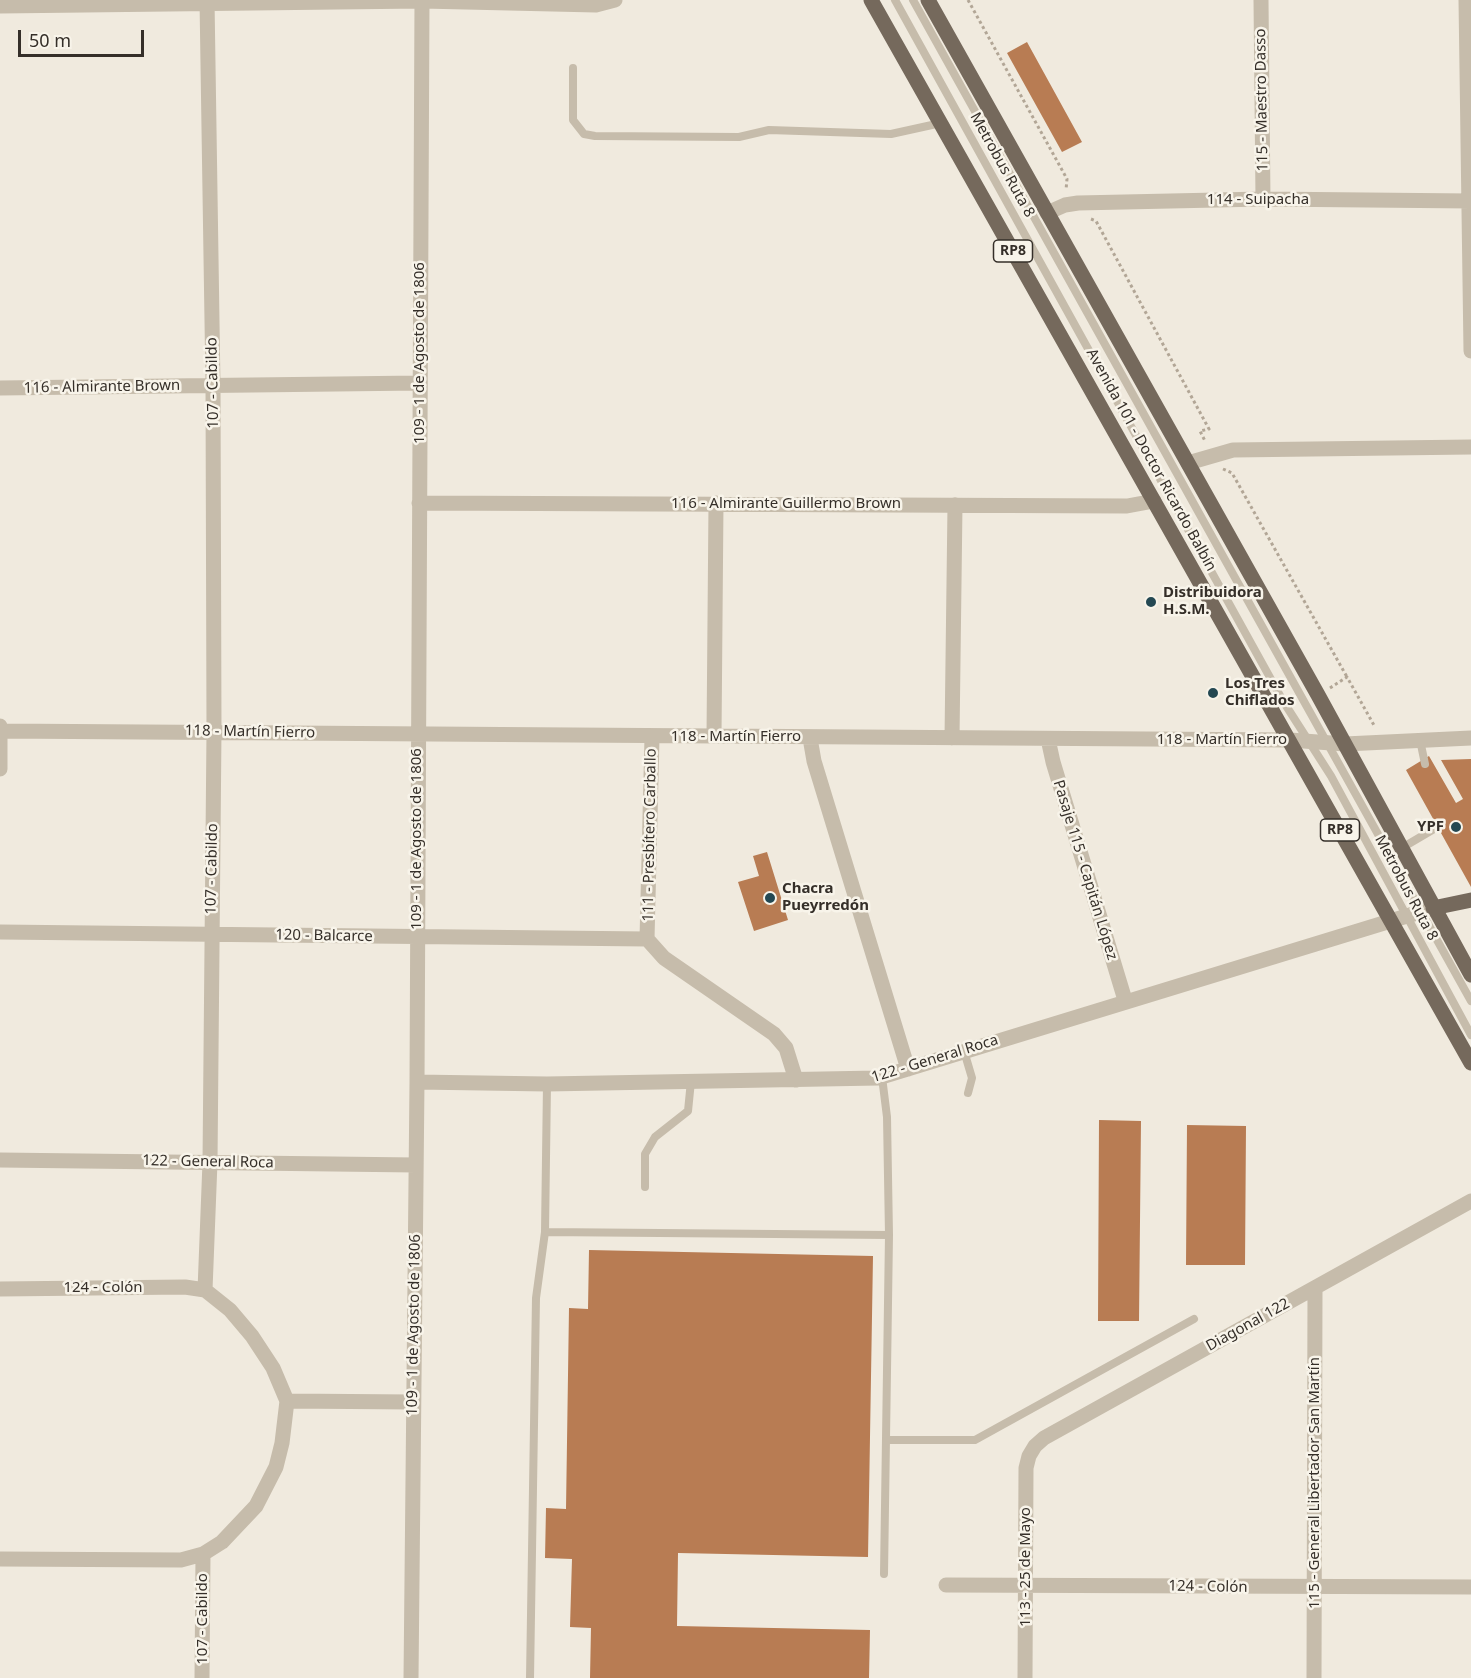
<!DOCTYPE html>
<meta charset="utf-8">
<style>
body{margin:0}
#map{position:relative;width:1471px;height:1678px;overflow:hidden;background:#f0eade;font-family:"Noto Sans",sans-serif}
canvas{display:block}
.scale{position:absolute;left:18px;top:30px;width:126px;height:27px;box-sizing:border-box;border:3px solid #352f29;border-top:0;padding-left:8px;font-size:18px;line-height:21px;white-space:nowrap;color:#352f29;-webkit-text-stroke:4px #f8f4ea;paint-order:stroke}
</style>
<div id="map">
<canvas width="1471" height="1678"></canvas>
<div class="scale">50 m</div>
</div>
<script>
const ctx = document.querySelector('canvas').getContext('2d');
ctx.lineJoin = 'round';
function fillPath(path, color) { ctx.fillStyle = color; ctx.fill(path, 'evenodd'); }
const poly = rows => new Path2D(rows.map(r => 'M' + r).join(''));
function strokePath(path, color, width, dash) { ctx.strokeStyle = color; ctx.lineWidth = width; ctx.lineCap = dash ? 'butt' : 'round'; ctx.setLineDash(dash || []); ctx.stroke(path); }
function drawText(font, color, halo, rows, align = 'center') {
  ctx.font = font + ' "Noto Sans",sans-serif'; ctx.lineWidth = 5; ctx.setLineDash([]); ctx.textBaseline = 'middle'; ctx.strokeStyle = halo; ctx.fillStyle = color; for (const [text, x, y, turn = 0] of rows) {
    ctx.save(); ctx.translate(x, y); ctx.rotate((+turn || 0) * Math.PI / 180); ctx.textAlign = isNaN(turn) ? turn : align; if (halo) ctx.strokeText(text, 0, 0); ctx.fillText(text, 0, 0); ctx.restore();
  }
}
const building = poly([
 [1027,42,1082,142,1062,152,1007,53],
 [1429,756,1456,803,1463,799,1441,760,1471,759,1471,887,1406,770],
 [767,852,788,920,754,931,738,882,759,876,753,856],
 [1099,1120,1141,1121,1139,1321,1098,1321],
 [1187,1125,1246,1126,1245,1265,1186,1265],
 [589,1250,873,1256,868,1557,678,1553,677,1626,870,1630,869,1678,590,1678,591,1628,570,1627,572,1559,545,1558,546,1508,566,1509,569,1308,588,1309]
]);
const path = poly([
 [968,0,1067,179,1066,190],
 [1091,219,1096,221,1209,429,1200,431,1205,441],
 [1223,469,1232,473,1347,677],
 [1330,688,1347,677,1375,727]
]);
const service = poly([
 [895,0,1283,701,1331,776,1471,1035],
 [913,0,1471,1001],
 [573,68,573,120,584,134,595,136,739,137,769,130,891,134,941,123],
 [1420,740,1425,764],
 [1400,849,1434,829],
 [964,1051,972,1078,968,1093],
 [882,1077,887,1117,889,1235,884,1574],
 [645,1187,645,1154,655,1137,688,1111,691,1081],
 [545,1232,889,1235],
 [886,1440,975,1440,1194,1319],
 [530,1678,536,1298,545,1232,547,1084]
]);
const minor = poly([
 [1261,0,1263,199],
 [1466,0,1471,351],
 [0,6,422,1,596,5,615,0],
 [1047,213,1065,205,1078,203,1263,199,1471,201],
 [0,388,420,383],
 [1188,463,1233,450,1471,447],
 [419,503,1127,506,1154,501],
 [0,726,0,769],
 [1,731,1290,740,1345,744,1471,738],
 [714,736,716,503],
 [652,737,647,939,664,958,774,1034,786,1048,796,1080],
 [810,738,814,761,908,1069],
 [952,738,955,505],
 [1048,739,1053,762,1125,1000],
 [0,932,647,939],
 [417,1082,547,1084,878,1078,1433,908],
 [0,1160,416,1165],
 [0,1289,185,1287,205,1290],
 [205,1290,210,1162,214,731,213,385,207,0],
 [287,1401,413,1402],
 [0,1559,181,1560,203,1554,222,1542,256,1506,276,1467,282,1443,287,1401,273,1368,252,1336,230,1310,205,1290],
 [946,1585,1471,1587],
 [202,1678,203,1554],
 [411,1678,417,1082,422,0],
 [1025,1678,1026,1468,1029,1456,1035,1446,1044,1438,1471,1201],
 [1314,1678,1315,1288]
]);
const primary = poly([
 [871,0,1471,1063],
 [928,0,1318,695,1471,975],
 [1433,908,1471,900]
]);
const markers = [
 [1151,602,6,"#244852"],
 [1213,693,6,"#244852"],
 [1456,827,6,"#244852"],
 [770,898,6,"#244852"]
];
const shields = [
 [1013,251,39],
 [1340,830,39]
];
const shieldNames = [
 ["RP8",1013,251],
 ["RP8",1340,830]
];
const streetNames = [
 ["115 - Maestro Dasso",1262,100,-91],
 ["Metrobus Ruta 8",1002,165,61],
 ["114 - Suipacha",1258,200],
 ["109 - 1 de Agosto de 1806",420,353,-90],
 ["107 - Cabildo",213,383,-91],
 ["116 - Almirante Brown",102,387,-1],
 ["Avenida 101 - Doctor Ricardo Balbín",1151,460,61],
 ["116 - Almirante Guillermo Brown",786,504],
 ["118 - Martín Fierro",250,732,1],
 ["118 - Martín Fierro",736,737],
 ["118 - Martín Fierro",1222,740],
 ["111 - Presbítero Carballo",650,835,-89],
 ["109 - 1 de Agosto de 1806",417,839,-90],
 ["107 - Cabildo",212,869,-89],
 ["Pasaje 115 - Capitán López",1085,870,73],
 ["Metrobus Ruta 8",1406,888,62],
 ["120 - Balcarce",324,936,1],
 ["122 - General Roca",935,1059,-17],
 ["122 - General Roca",208,1162,1],
 ["124 - Colón",103,1288],
 ["109 - 1 de Agosto de 1806",414,1325,-89],
 ["Diagonal 122",1248,1325,-29],
 ["115 - General Libertador San Martín",1315,1483,-90],
 ["113 - 25 de Mayo",1026,1567,-90],
 ["124 - Colón",1208,1587,1],
 ["107 - Cabildo",203,1619,-90]
];
const poiNames = [
 ["Distribuidora",1163,593],
 ["H.S.M.",1163,610],
 ["Los Tres",1225,684],
 ["Chiflados",1225,701],
 ["YPF",1444,827,"right"],
 ["Chacra",782,889],
 ["Pueyrredón",782,906]
];
fillPath(building, '#b87c53');
strokePath(path, '#b2a696', 3, [3, 3]);
strokePath(service, '#c6bcab', 8);
strokePath(minor, '#c6bcab', 15);
strokePath(primary, '#75695c', 15);
for (const [x, y, r, color] of markers) { const dot = new Path2D(); dot.arc(x, y, r, 0, 2 * Math.PI); ctx.fillStyle = color; ctx.fill(dot); strokePath(dot, '#f8f4ea', 2); }
for (const [x, y, w] of shields) { const box = new Path2D(); box.roundRect(x - w / 2, y - 11, w, 22, 4.5); ctx.fillStyle = '#f8f4ea'; ctx.fill(box); strokePath(box, '#352f29', 1.5); }
drawText('bold 14px', '#352f29', null, shieldNames);
drawText('15px', '#352f29', '#f8f4ea', streetNames);
drawText('bold 15px', '#352f29', '#f8f4ea', poiNames, 'left');
</script>
